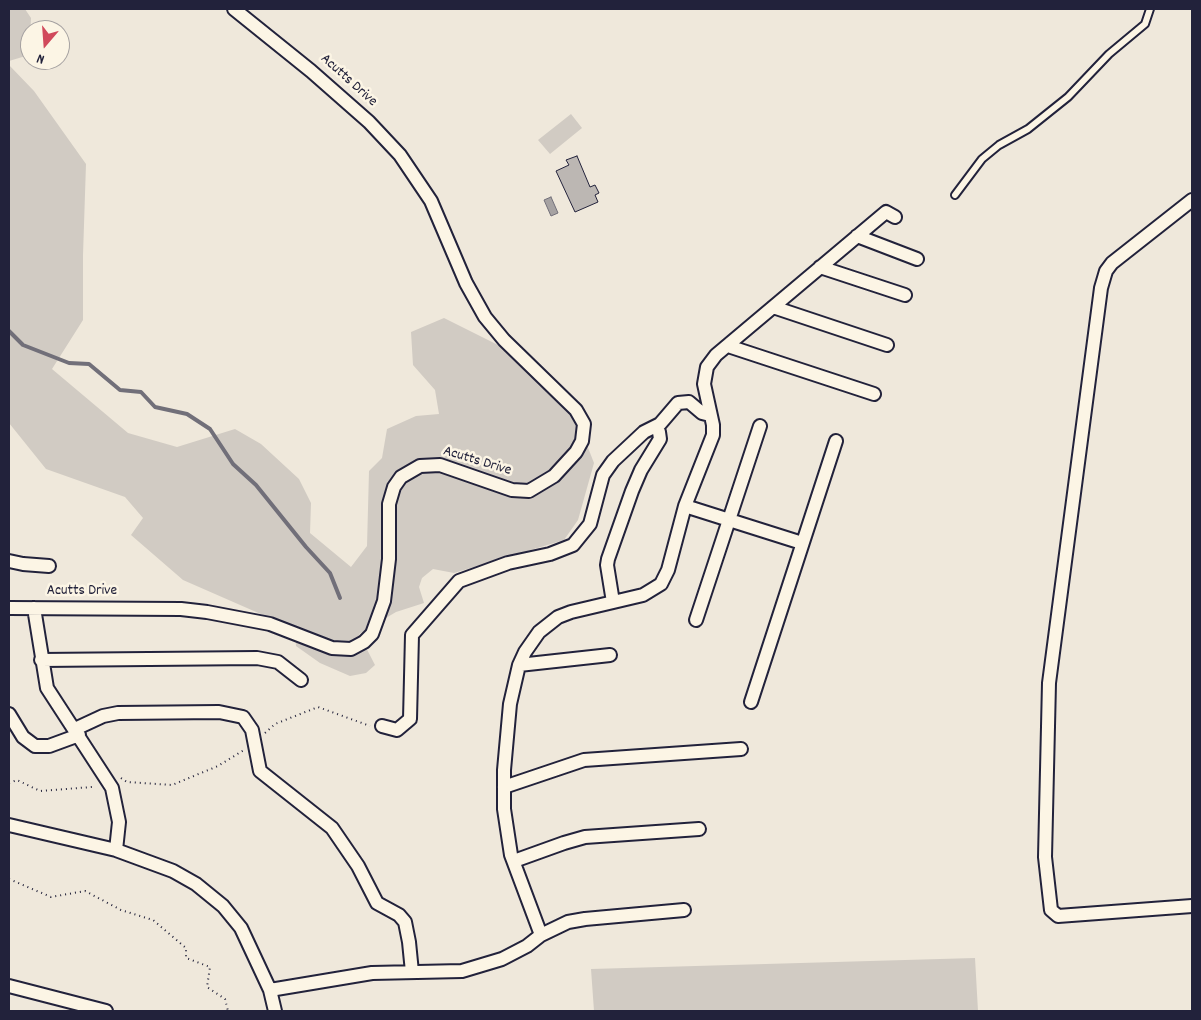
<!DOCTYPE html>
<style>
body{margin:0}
#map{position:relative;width:1201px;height:1020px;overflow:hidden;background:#efe8db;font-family:Dekko,sans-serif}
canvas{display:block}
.frame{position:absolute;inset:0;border:10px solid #22223b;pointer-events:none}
.north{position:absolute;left:20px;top:20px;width:50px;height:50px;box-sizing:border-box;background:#fcf5e5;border:1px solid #a5a1a1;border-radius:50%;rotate:198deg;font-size:14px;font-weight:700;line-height:20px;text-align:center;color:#22223b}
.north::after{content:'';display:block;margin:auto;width:18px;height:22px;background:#d1495b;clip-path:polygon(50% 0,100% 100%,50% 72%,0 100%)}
</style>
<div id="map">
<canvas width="1201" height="1020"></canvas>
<div class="frame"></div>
<div class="north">N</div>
</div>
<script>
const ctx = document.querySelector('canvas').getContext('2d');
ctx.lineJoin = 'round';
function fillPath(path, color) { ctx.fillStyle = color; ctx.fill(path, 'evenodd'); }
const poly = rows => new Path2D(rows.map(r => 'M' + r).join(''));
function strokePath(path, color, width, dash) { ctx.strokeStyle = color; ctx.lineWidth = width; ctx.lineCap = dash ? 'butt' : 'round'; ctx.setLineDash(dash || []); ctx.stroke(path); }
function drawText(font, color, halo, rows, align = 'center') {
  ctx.font = font + ' Dekko,sans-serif'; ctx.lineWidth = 5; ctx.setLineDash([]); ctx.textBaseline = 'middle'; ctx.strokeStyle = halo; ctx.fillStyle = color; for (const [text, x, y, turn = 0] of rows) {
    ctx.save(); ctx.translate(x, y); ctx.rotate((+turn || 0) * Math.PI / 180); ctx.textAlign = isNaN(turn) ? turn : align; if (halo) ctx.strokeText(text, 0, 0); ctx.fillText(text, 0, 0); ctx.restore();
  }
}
const green = poly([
 [9,9,25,9,31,18,29,55,9,61],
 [9,65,34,91,86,164,83,255,83,320,52,369,128,433,177,447,235,429,261,444,299,479,311,503,310,533,351,567,367,546,369,471,382,458,387,429,416,416,439,414,435,390,413,365,411,332,444,318,504,348,576,417,594,463,578,520,564,540,454,573,433,569,422,578,419,587,424,603,396,612,359,634,375,665,366,673,350,676,320,663,296,646,295,629,183,580,131,535,143,518,125,497,46,469,9,423],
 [571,114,582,128,550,154,538,140],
 [975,958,978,1011,594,1011,591,969]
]);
const water = poly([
 [551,197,558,213,551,216,544,200,551,197]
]);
const stream = poly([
 [9,331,23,345,69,363,89,364,120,390,141,392,155,407,187,414,210,429,233,464,256,485,306,547,330,573,340,598]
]);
const building = poly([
 [577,156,590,187,595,185,599,193,595,195,598,202,575,212,556,171,569,165,566,160,577,156]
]);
const path = poly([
 [265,733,275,724,318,707,370,726],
 [121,778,127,782,172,785,218,766,244,750],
 [9,783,17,780,40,791,92,787,94,785],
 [9,879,51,897,85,891,121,910,153,920,186,948,186,958,210,967,207,987,225,999,228,1011]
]);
const lane = poly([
 [955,195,982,159,999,145,1028,129,1068,97,1109,54,1145,24,1150,9]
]);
const street = poly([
 [1192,200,1112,263,1106,271,1101,288,1049,683,1045,857,1051,910,1058,916,1192,906],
 [857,236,917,259],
 [820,267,905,295],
 [773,307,887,345],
 [728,346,874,394],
 [685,506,802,543],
 [9,561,23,564,49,566],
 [613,602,607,565,608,559,632,491,641,470,660,439,659,432,655,427],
 [9,608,181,609,207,612,270,624,332,648,351,649,364,642,372,634,384,601,389,559,389,504,394,487,401,477,420,466,440,465,512,490,529,491,554,476,576,452,582,441,584,424,576,410,504,340,485,317,466,283,431,201,400,155,369,122,311,71,234,9],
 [34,608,47,688,112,788,119,822,116,850],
 [696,620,760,426],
 [41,660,257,658,278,662,301,680],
 [519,665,610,655],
 [751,702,836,441],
 [9,714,23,737,35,746,49,746,79,735],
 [382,726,397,730,410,719,412,635,459,581,508,563,550,554,573,545,590,524,603,475,613,461,644,432,660,424,678,403,689,402,702,413,710,415],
 [75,729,103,716,118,713,219,712,243,717,252,730,260,771,332,828,358,866,377,903,399,915,405,922,409,942,412,972],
 [504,787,584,760,741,749],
 [9,825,116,850,173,871,196,884,223,906,241,928,270,990,275,1011],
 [514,861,564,843,585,837,699,829],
 [541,935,568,922,585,919,684,910],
 [9,986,106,1011],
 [270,990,372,973,462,971,502,959,527,946,541,935,511,855,504,809,504,770,510,704,519,665,525,652,539,632,558,617,571,612,643,595,661,584,668,570,685,506,713,435,713,425,704,384,707,367,716,355,886,212,895,217]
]);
const streetNames = [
 ["Acutts Drive",348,81,42],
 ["Acutts Drive",477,462,17],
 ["Acutts Drive",82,592]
];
fillPath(green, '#d1cbc3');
fillPath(water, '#a6a2a2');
strokePath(water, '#716f79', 1);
strokePath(stream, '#716f79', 4);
fillPath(building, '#bcb7b3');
strokePath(building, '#22223b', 1);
strokePath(lane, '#22223b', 10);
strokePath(street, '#22223b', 16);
strokePath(path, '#22223b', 2, [1, 4]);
strokePath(lane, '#fcf5e5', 6);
strokePath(street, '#fcf5e5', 12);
drawText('15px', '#22223b', '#fcf5e5', streetNames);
</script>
